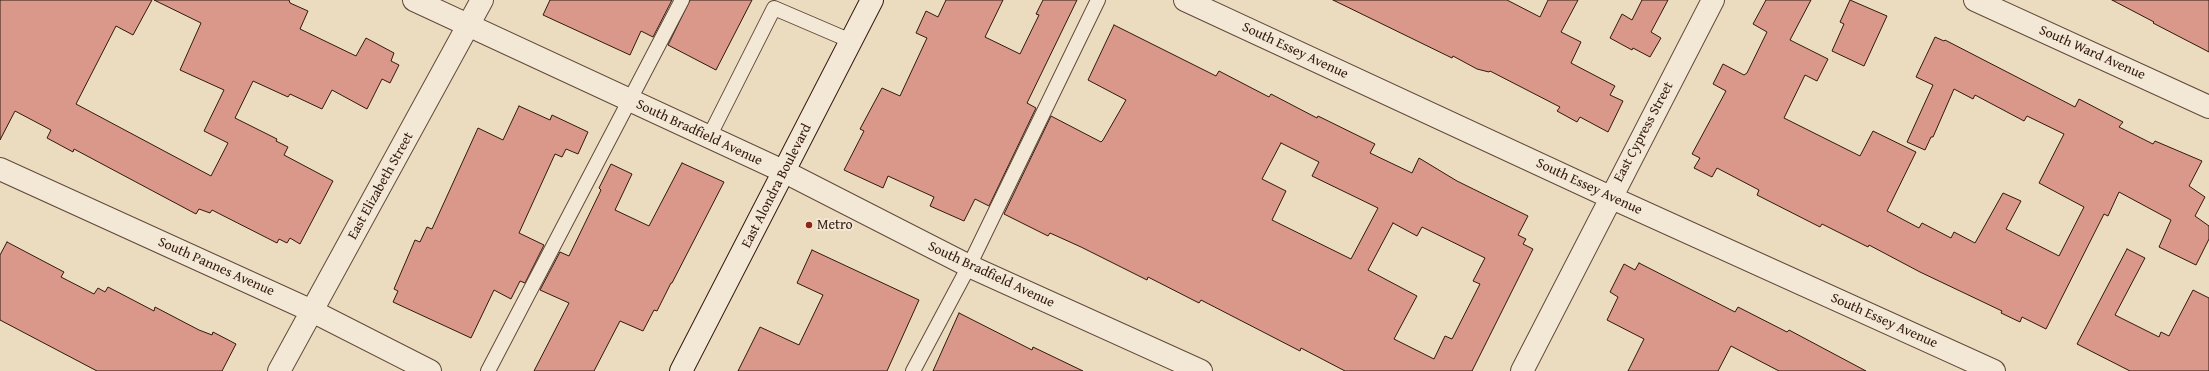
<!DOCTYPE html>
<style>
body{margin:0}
canvas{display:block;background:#ecdcbf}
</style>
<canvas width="2209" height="371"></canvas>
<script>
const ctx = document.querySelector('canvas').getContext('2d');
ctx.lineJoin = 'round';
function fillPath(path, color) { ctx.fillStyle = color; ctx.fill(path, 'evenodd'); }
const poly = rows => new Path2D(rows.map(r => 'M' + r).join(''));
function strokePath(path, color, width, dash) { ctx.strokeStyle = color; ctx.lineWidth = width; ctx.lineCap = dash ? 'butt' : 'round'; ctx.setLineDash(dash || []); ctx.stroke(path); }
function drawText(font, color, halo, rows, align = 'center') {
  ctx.font = font + ' "Gentium Book Plus",serif'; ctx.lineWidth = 3.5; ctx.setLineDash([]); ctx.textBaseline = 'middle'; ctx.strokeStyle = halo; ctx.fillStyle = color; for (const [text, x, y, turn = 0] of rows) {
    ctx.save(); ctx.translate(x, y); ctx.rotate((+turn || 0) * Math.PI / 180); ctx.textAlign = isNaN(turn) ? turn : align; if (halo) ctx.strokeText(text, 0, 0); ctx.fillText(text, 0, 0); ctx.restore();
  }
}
const building = poly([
 [0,0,152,0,133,35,116,26,76,104,211,176,228,143,204,131,224,90,180,70,201,23,154,0,289,0,290,3,308,11,300,29,356,56,366,38,394,53,391,61,399,65,390,83,382,79,367,109,332,90,322,109,290,94,288,97,253,81,235,118,277,139,276,141,288,147,284,155,333,181,300,244,290,238,287,243,279,239,277,243,212,210,210,213,199,209,196,214,74,149,73,152,47,138,51,130,15,111,0,140,0,0],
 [550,0,672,0,653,37,641,31,630,55,543,15,550,0],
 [690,0,752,0,716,70,668,45,690,0],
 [946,0,1003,0,985,37,1020,54,1039,15,1036,14,1043,0,1077,0,1027,103,1036,108,989,206,975,199,964,221,930,206,934,197,888,176,883,188,844,170,864,131,860,129,882,88,900,96,927,38,916,33,926,11,938,17,946,0],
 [1333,0,1507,0,1540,17,1548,0,1578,0,1561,32,1581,42,1571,63,1615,86,1610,95,1623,101,1608,132,1580,117,1577,122,1557,111,1560,107,1490,71,1489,72,1477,69,1453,56,1452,58,1333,0],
 [1642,0,1668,0,1651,32,1661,38,1650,57,1633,48,1632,50,1610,38,1622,14,1632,20,1642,0],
 [1766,0,1811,0,1790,40,1828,59,1817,81,1805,75,1784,118,1860,156,1873,131,1916,152,1887,211,1919,228,1922,223,1951,238,1954,232,1975,243,2003,193,2021,201,2006,229,2059,256,2084,207,2039,183,2064,134,2027,116,2024,121,1975,95,1973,99,1954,89,1933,137,1931,137,1925,150,1907,142,1933,85,1916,77,1935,37,1944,41,1945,40,2075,107,2079,99,2123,122,2119,127,2153,144,2155,141,2202,161,2189,186,2205,197,2195,216,2209,226,2209,239,2196,265,2159,247,2171,220,2119,192,2108,216,2104,214,2046,329,2022,317,2020,322,2001,313,2002,311,1920,272,1869,245,1868,247,1822,224,1820,227,1757,195,1759,190,1717,168,1712,177,1694,168,1700,158,1692,154,1726,91,1713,84,1723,64,1744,75,1747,73,1767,32,1753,24,1766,0],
 [1850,0,1887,16,1864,66,1832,51,1844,24,1840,22,1850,0],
 [2112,0,2209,0,2209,52,2153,23,2154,22,2112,0],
 [1114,25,1216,76,1219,71,1269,97,1271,94,1317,118,1318,116,1375,144,1370,153,1412,173,1419,158,1457,181,1528,216,1518,235,1526,239,1523,244,1533,249,1472,371,1345,371,1301,348,1300,351,1201,300,1199,303,1148,277,1147,280,1081,247,1050,233,1048,236,1004,214,1051,116,1101,142,1103,140,1126,100,1088,80,1114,25],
 [1281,143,1319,162,1312,176,1378,208,1351,259,1272,220,1286,191,1262,179,1281,143],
 [1393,223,1417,236,1422,227,1485,258,1473,281,1480,284,1452,339,1445,336,1434,359,1394,339,1417,296,1368,270,1393,223],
 [519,106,550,120,552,115,588,132,578,154,566,149,562,157,555,154,519,233,544,245,525,283,520,281,511,299,494,290,471,338,393,302,398,291,394,289,415,240,420,242,427,227,432,229,478,128,503,140,519,106],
 [682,163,724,182,672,283,671,283,657,311,654,310,643,331,620,321,594,371,534,371,569,303,540,290,560,252,569,256,601,190,599,188,611,164,632,174,615,210,649,226,682,163],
 [7,242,64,272,61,277,94,294,98,288,105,292,108,287,154,311,155,307,199,330,212,335,213,332,236,344,222,371,97,371,0,320,0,255,7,242],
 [2127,249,2145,258,2115,315,2159,337,2161,332,2169,336,2193,290,2209,298,2209,371,2130,371,2077,344,2127,249],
 [812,250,919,300,887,371,738,371,760,327,799,345,823,295,797,283,812,250],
 [1639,263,1735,312,1738,307,1787,332,1789,330,1866,371,1779,371,1731,346,1718,371,1628,371,1644,339,1607,320,1618,297,1610,292,1624,264,1635,270,1639,263],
 [959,313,1032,350,1033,347,1083,371,933,371,959,313]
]);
const lane = poly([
 [709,137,774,8,851,41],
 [488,371,682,0],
 [913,371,969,266,1098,0]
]);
const street = poly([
 [414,0,785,172,969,266,1201,371],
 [1185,0,1610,197,1994,371],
 [1975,0,2209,107],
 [0,169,312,311,430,371],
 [279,371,482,0],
 [1522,371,1713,0]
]);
const secondary = poly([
 [681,371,872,0]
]);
const markers = [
 [809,225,4,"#8f2418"]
];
const streetNames = [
 ["South Essey Avenue",1295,51,25],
 ["South Ward Avenue",2092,53,24],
 ["East Cypress Street",1644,132,-62],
 ["South Bradfield Avenue",699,133,25],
 ["East Elizabeth Street",381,186,-61],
 ["East Alondra Boulevard",777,186,-63],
 ["South Essey Avenue",1589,187,25],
 ["South Pannes Avenue",216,267,24],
 ["South Bradfield Avenue",991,275,25],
 ["South Essey Avenue",1884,321,24]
];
const poiNames = [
 ["Metro",817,225]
];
fillPath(building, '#d9988a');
strokePath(building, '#32190f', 1);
strokePath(lane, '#604a3b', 16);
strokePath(street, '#604a3b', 24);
strokePath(secondary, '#32190f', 24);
strokePath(lane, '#f3e8d5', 14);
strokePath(street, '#f3e8d5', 22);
strokePath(secondary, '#f3e8d5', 22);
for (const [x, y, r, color] of markers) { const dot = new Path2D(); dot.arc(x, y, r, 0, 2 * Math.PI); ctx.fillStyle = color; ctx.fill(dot); strokePath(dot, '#f3e8d5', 1.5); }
drawText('14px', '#32190f', '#f3e8d5', streetNames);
drawText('14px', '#32190f', '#f3e8d5', poiNames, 'left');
</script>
